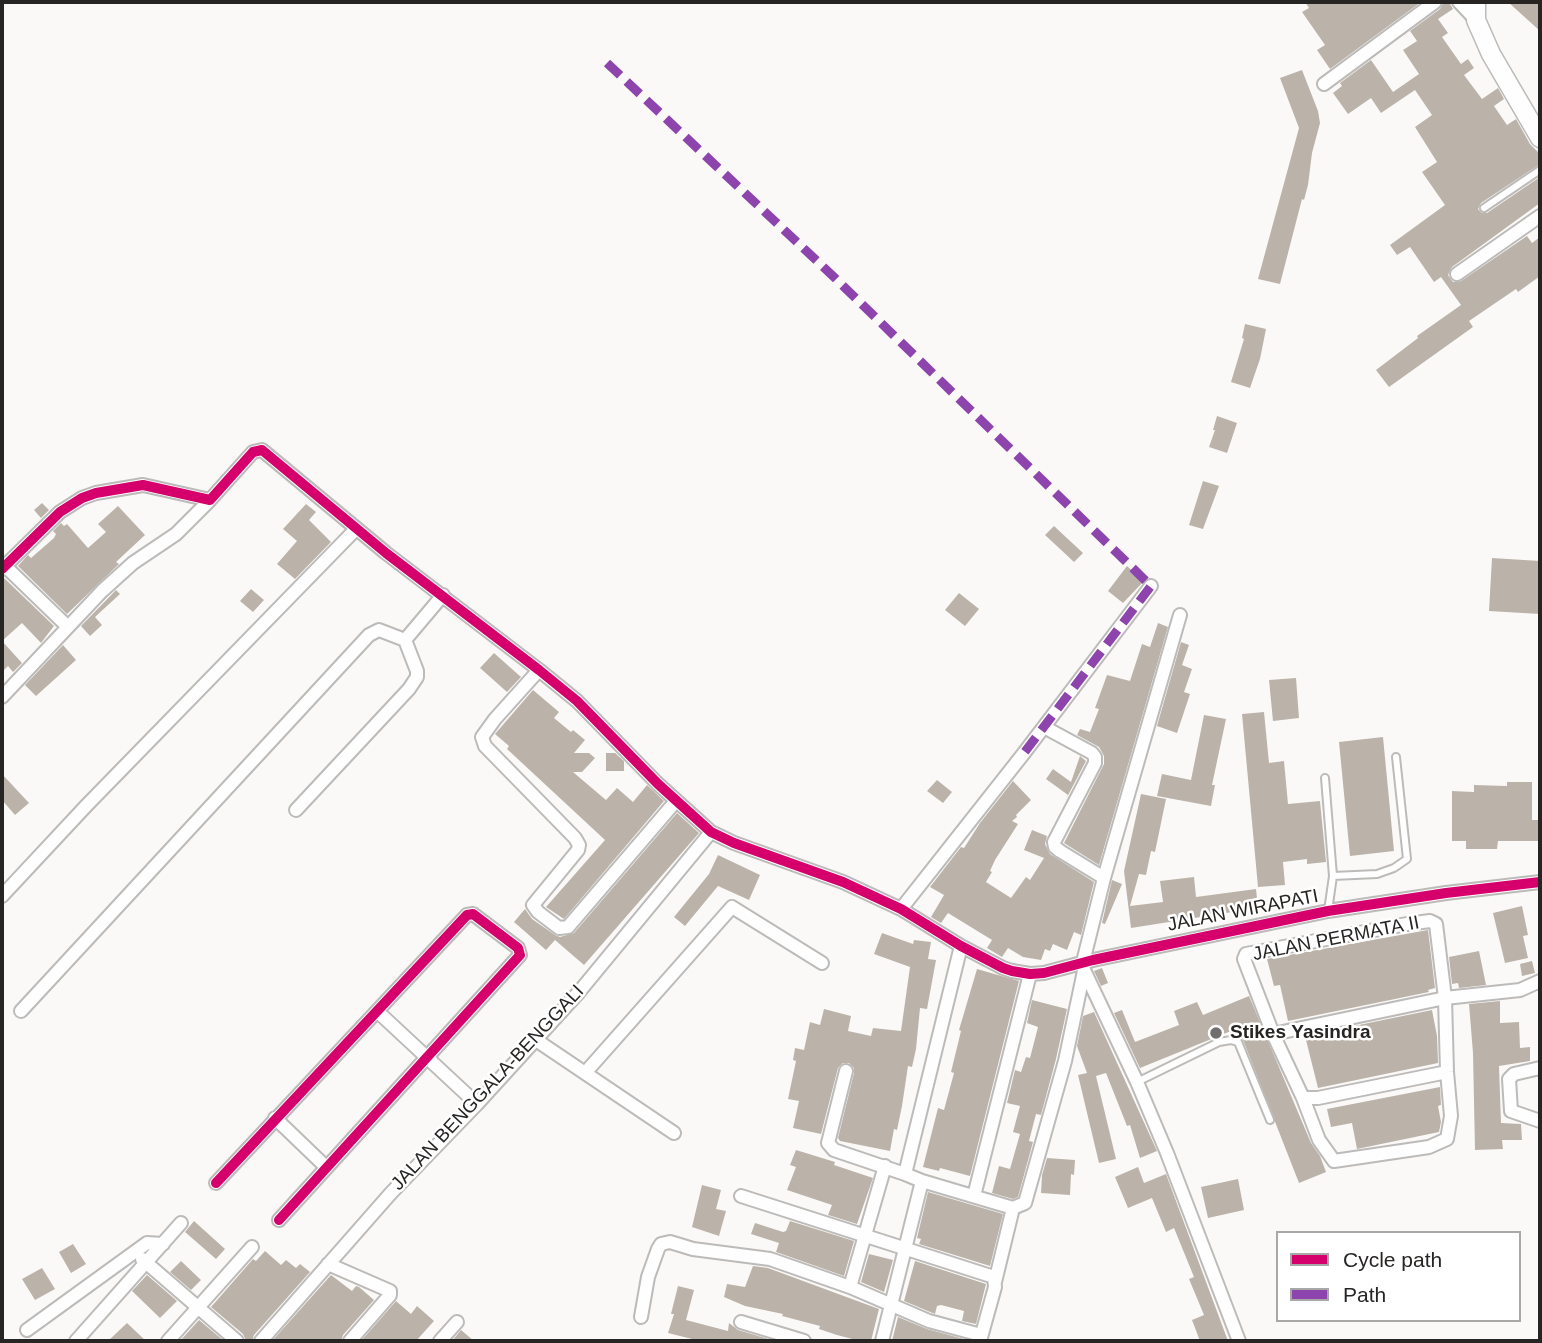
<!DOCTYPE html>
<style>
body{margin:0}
#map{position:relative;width:1542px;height:1343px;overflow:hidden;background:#fbf9f7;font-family:Helvetica,sans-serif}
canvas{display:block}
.frame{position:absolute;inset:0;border:4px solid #272524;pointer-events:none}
.legend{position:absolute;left:1276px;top:1231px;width:245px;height:91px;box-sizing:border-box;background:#fff;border:2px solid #a9a8a7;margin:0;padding:9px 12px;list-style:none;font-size:21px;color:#272524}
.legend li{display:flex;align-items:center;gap:14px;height:35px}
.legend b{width:35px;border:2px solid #a9a8a7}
</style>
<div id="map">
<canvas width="1542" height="1343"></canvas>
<div class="frame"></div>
<ul class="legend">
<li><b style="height:9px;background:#d6006c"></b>Cycle path</li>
<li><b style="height:9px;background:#8e44ad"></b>Path</li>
</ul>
</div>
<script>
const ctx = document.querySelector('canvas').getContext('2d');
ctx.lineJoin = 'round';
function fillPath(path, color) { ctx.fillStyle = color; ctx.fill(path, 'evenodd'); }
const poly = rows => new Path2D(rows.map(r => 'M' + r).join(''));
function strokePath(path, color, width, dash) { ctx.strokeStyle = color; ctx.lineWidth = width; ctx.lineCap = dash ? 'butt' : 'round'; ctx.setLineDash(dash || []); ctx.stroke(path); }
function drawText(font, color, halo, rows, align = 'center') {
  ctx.font = font + ' Helvetica,sans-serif'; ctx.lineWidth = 5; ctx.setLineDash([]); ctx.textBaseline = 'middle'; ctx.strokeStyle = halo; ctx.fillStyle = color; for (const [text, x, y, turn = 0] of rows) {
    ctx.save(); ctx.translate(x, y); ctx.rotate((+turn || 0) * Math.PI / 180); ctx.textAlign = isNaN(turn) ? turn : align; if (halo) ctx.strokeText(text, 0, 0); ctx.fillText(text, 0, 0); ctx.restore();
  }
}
const building = poly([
 [1305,2,1421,2,1330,69,1317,50,1325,45,1302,12,1309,8],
 [1444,2,1449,2,1453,9,1438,19,1448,33,1442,37,1461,64,1468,59,1474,68,1464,75,1482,99,1498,88,1504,99,1494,106,1507,125,1516,119,1530,144,1540,154,1540,164,1481,203,1478,209,1482,213,1487,213,1540,177,1540,203,1452,267,1448,275,1453,282,1461,281,1527,236,1532,243,1540,237,1540,276,1518,292,1516,289,1469,321,1473,327,1389,387,1376,370,1418,338,1417,336,1461,305,1441,277,1434,282,1410,247,1397,255,1390,245,1445,205,1422,172,1437,162,1415,127,1432,115,1415,90,1381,113,1371,98,1348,114,1333,93,1342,86,1340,83,1371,60,1393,92,1419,74,1403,50,1417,41,1410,31,1440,9],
 [1508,2,1540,2,1540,31],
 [1302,70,1318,111,1320,123,1312,153,1308,185,1304,200,1302,199,1280,284,1258,279,1299,128,1280,78],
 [1245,324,1266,329,1260,359,1250,388,1231,382,1244,339,1242,338],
 [1217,416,1237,423,1227,453,1209,447,1215,430,1213,430],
 [1203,481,1219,486,1203,529,1189,525],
 [42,503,49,510,41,518,34,510],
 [306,504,316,512,309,520,331,542,295,579,277,564,297,541,283,529],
 [118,506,145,535,116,562,119,564,67,614,18,566,28,555,31,558,54,538,56,534,53,531,61,523,64,526,67,524,88,548,106,532,98,524],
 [1054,526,1083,553,1074,562,1045,535],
 [1492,558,1540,561,1540,614,1489,611],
 [1127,566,1144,581,1123,603,1108,591],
 [4,578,54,626,41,643,22,623,2,641,2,579],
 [251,589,264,600,253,612,240,601],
 [116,590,120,594,95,617,102,625,90,636,81,626],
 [959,593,979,609,965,626,945,610],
 [1158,623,1168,627,1099,865,1064,843,1104,764,1104,756,1099,747,1077,735,1080,729,1090,732,1099,709,1095,708,1107,675,1130,681,1142,644,1150,647],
 [2,641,22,663,13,672,8,666,2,672],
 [1181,642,1189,645,1182,665,1192,669,1184,692,1190,694,1177,733,1157,726],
 [63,645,76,660,36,696,25,685],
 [494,653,521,677,507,692,480,668],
 [1296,678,1299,718,1273,721,1269,680],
 [533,690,559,712,554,718,571,732,573,730,585,740,574,753,589,753,595,758,582,772,573,772,606,800,617,788,633,802,647,785,664,801,564,919,546,907,605,840,507,749,509,746,495,734],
 [1264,712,1269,763,1284,761,1288,804,1320,801,1326,862,1307,864,1307,859,1283,862,1285,885,1258,887,1242,714],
 [1204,715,1226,719,1212,785,1215,785,1211,806,1157,796,1162,774,1191,780],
 [1383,737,1394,851,1350,856,1339,742],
 [606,753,615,753,624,761,624,771,606,771],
 [1080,756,1086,761,1065,801,1068,795,1046,779,1053,769,1071,782],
 [2,774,29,803,15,815,2,800],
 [937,780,952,792,943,803,927,791],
 [1013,781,1031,800,1016,815,1017,817,1012,821,1018,824,995,860,990,871,992,872,986,882,1011,898,1026,877,1030,880,1044,858,1024,850,1032,830,1047,836,1045,844,1050,854,1094,882,1081,935,1074,932,1067,950,1053,944,1050,951,1045,949,1041,960,1023,957,1008,948,1002,957,987,948,992,940,948,913,941,923,931,917,944,895,930,887,961,847,964,848,980,823],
 [1507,782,1532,782,1532,820,1540,820,1540,841,1498,841,1497,849,1466,849,1466,841,1452,841,1452,791,1474,792,1474,785,1507,786],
 [1141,794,1166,799,1155,852,1151,851,1146,875,1139,874,1130,906,1163,902,1160,881,1194,877,1196,897,1256,889,1258,908,1131,928,1124,871],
 [677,813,699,833,584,965,555,940,546,950,514,922,525,909,532,919,555,935,560,937,574,933],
 [718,855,760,875,749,900,718,886,685,926,674,917,709,874],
 [1112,880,1122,884,1105,924,1102,923],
 [1522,906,1528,935,1523,936,1528,958,1505,963,1493,913],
 [1428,930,1435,988,1428,990,1429,992,1288,1021,1280,985,1274,986,1267,959],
 [882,933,913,944,914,940,931,942,928,959,936,960,927,1009,920,1008,916,1049,912,1067,908,1066,902,1106,897,1130,894,1129,890,1151,840,1141,838,1138,854,1073,854,1068,849,1063,843,1063,838,1068,821,1134,793,1128,799,1101,788,1099,796,1061,793,1060,795,1048,804,1050,810,1022,820,1025,824,1009,851,1016,848,1031,871,1036,873,1028,901,1031,910,967,874,954],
 [1479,951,1486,985,1459,988,1458,983,1452,984,1449,957],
 [1532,961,1535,973,1522,976,1520,964],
 [1102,968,1108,983,1101,986,1094,971],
 [977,969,1019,981,970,1176,940,1168,939,1171,923,1167,938,1108,944,1110,954,1073,951,1072,961,1031,959,1030],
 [1249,996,1311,1143,1320,1156,1326,1172,1299,1183,1243,1040,1236,1029,1140,1068,1114,1013,1122,1010,1135,1042,1179,1025,1174,1011,1197,1002,1203,1015],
 [1032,1000,1067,1009,1056,1059,1041,1115,1036,1114,1029,1141,1033,1142,1018,1197,1013,1199,992,1193,999,1166,1010,1169,1020,1134,1013,1132,1020,1106,1007,1103,1015,1070,1021,1072,1026,1057,1030,1058,1038,1027,1027,1023],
 [1500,1001,1500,1023,1519,1022,1520,1048,1530,1047,1530,1061,1499,1066,1501,1123,1521,1124,1522,1140,1502,1140,1503,1149,1475,1150,1473,1053,1469,1004],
 [1432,1010,1437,1036,1438,1063,1318,1088,1305,1036],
 [1094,1012,1157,1151,1140,1158,1130,1125,1127,1126,1106,1073,1096,1076,1116,1159,1099,1163,1078,1075,1087,1073,1077,1046,1083,1016],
 [1440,1087,1441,1105,1438,1106,1441,1122,1439,1132,1357,1149,1352,1123,1331,1127,1327,1109],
 [796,1150,835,1162,834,1165,873,1178,857,1224,828,1215,832,1205,787,1190,796,1167,790,1165],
 [1047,1158,1075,1160,1074,1175,1071,1174,1070,1195,1041,1193,1042,1175],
 [1138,1167,1144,1183,1166,1174,1228,1341,1200,1341,1192,1320,1204,1315,1189,1279,1194,1277,1174,1228,1166,1232,1152,1198,1128,1208,1115,1177],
 [1238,1179,1244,1210,1208,1218,1201,1187],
 [702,1185,721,1190,716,1209,726,1211,719,1236,692,1227],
 [928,1192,1003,1214,990,1266,919,1244,921,1239,917,1238],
 [194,1221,225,1249,216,1259,185,1232],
 [790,1221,854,1241,844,1276,776,1252,779,1243,751,1234,755,1223,783,1232,786,1231],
 [73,1244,86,1264,71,1273,59,1252],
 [265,1251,281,1265,286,1260,296,1268,300,1264,310,1272,254,1335,252,1341,246,1341,243,1334,211,1307,253,1259,256,1261],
 [869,1254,893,1260,884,1292,861,1282],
 [181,1261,201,1280,191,1290,170,1272],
 [915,1261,986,1284,976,1324,962,1321,964,1311,941,1305,937,1306,935,1314,904,1301],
 [753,1266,768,1268,879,1309,871,1341,860,1341,837,1335,819,1329,820,1326,782,1316,783,1314,745,1306,724,1297,727,1284,745,1287],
 [42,1268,55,1289,35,1300,22,1279],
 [147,1275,177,1301,160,1318,132,1291],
 [331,1275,352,1291,356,1286,359,1287,374,1300,343,1335,341,1341,272,1341],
 [678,1286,694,1290,686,1320,728,1331,729,1323,738,1330,775,1341,700,1341,668,1333,674,1314,671,1314],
 [396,1301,411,1314,417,1306,434,1321,416,1341,361,1341],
 [898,1317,927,1329,971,1341,892,1341],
 [199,1320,224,1341,180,1341],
 [127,1323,146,1341,108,1341],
 [461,1330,474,1341,452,1341]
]);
const lane = poly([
 [1484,208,1540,170],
 [1325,778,1333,876,1328,911],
 [1333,876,1377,874,1394,868,1407,859,1396,757],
 [1137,1082,1219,1042,1231,1040,1238,1042,1270,1120]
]);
const street = poly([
 [1459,2,1476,20],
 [1324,84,1435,2],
 [1457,274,1540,216],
 [5,566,67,626],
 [2,569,60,512,82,498,96,493,143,485,210,500,253,452,262,450,386,553,539,670,577,701,658,784,711,832,734,843,843,882,901,909,961,946,1003,968,1012,971,1030,974,1044,973,1093,960,1328,911,1446,893,1540,882],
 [1180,615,1104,878,1083,962,1084,970,1137,1082,1167,1153,1239,1341],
 [539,670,495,719,482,737,485,746,575,838,579,845,578,850,533,905,538,912,559,928,568,927,676,801],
 [2,697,102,591,133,563,176,534,210,500],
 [1044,727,1092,753,1095,757,1095,763,1054,842,1055,847,1060,851,1104,878],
 [296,810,409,689,417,677,417,671,405,640],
 [2,896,86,806,356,529],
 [901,909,1024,753,1151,586],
 [21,1011,369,635,379,630,405,640,443,595],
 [377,1011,477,1104],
 [1273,1034,1244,959,1246,954,1407,924,1430,921,1436,924,1445,998,1447,1072,1451,1116,1447,1139,1429,1147,1334,1161,1319,1140,1303,1098],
 [536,1040,674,1133],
 [1540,1068,1514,1074,1509,1079,1511,1111,1540,1121],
 [846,1071,828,1143,834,1150,905,1174],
 [1447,1072,1318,1098,1303,1098,1273,1034,1445,998,1520,990,1540,981],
 [585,1073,732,907,822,963],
 [275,1118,326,1167],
 [922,1181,905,1174,961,946],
 [216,1183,467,915,473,914,518,948,520,955,279,1220],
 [741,1196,994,1277,995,1287,980,1341],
 [974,1196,1030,974],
 [142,1259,237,1341],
 [328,1264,390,1291,390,1295,350,1341],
 [995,1282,1013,1208],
 [850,1287,885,1166],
 [641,1317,648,1277,658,1249,661,1244,670,1242,693,1249,770,1259,850,1287,929,1321,981,1335],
 [741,1322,804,1341],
 [27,1330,147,1243,163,1244],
 [76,1341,181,1223],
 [168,1341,252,1247],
 [261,1341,391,1193,477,1104,579,992,711,832],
 [440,1341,457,1322],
 [882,1341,922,1181,1013,1208,1025,1203,1065,1061,1084,971]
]);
const primary = poly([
 [1476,2,1476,20,1491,54,1540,138]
]);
const quiet = poly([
 [607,63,835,278,1151,586,1024,753]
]);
const cycleway = poly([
 [2,569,60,512,82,498,96,493,143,485,210,500,253,452,262,450,386,553,539,670,577,701,658,784,711,832,734,843,843,882,901,909,961,946,1003,968,1012,971,1030,974,1044,973,1093,960,1328,911,1446,893,1540,882],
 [216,1183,467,915,473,914,518,948,520,955,279,1220]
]);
const markers = [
 [1216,1033,7,"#716f6e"]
];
const streetNames = [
 ["JALAN WIRAPATI",1243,911,-11],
 ["JALAN PERMATA II",1336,939,-11],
 ["JALAN BENGGALA-BENGGALI",488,1088,-47]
];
const poiNames = [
 ["Stikes Yasindra",1230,1033]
];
fillPath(building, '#bbb3a9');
strokePath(lane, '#bcbbb9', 10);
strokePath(street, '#bcbbb9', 16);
strokePath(primary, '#bcbbb9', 21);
strokePath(lane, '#fefefe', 6);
strokePath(street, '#fefefe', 12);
strokePath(primary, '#fefefe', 18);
strokePath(quiet, '#8e44ad', 9, [18, 9]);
strokePath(cycleway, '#d6006c', 10);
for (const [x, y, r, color] of markers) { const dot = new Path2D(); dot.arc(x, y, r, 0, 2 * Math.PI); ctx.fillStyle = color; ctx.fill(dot); strokePath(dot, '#fff', 2.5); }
drawText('19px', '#272524', '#fff', streetNames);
drawText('bold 19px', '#272524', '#fff', poiNames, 'left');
</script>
